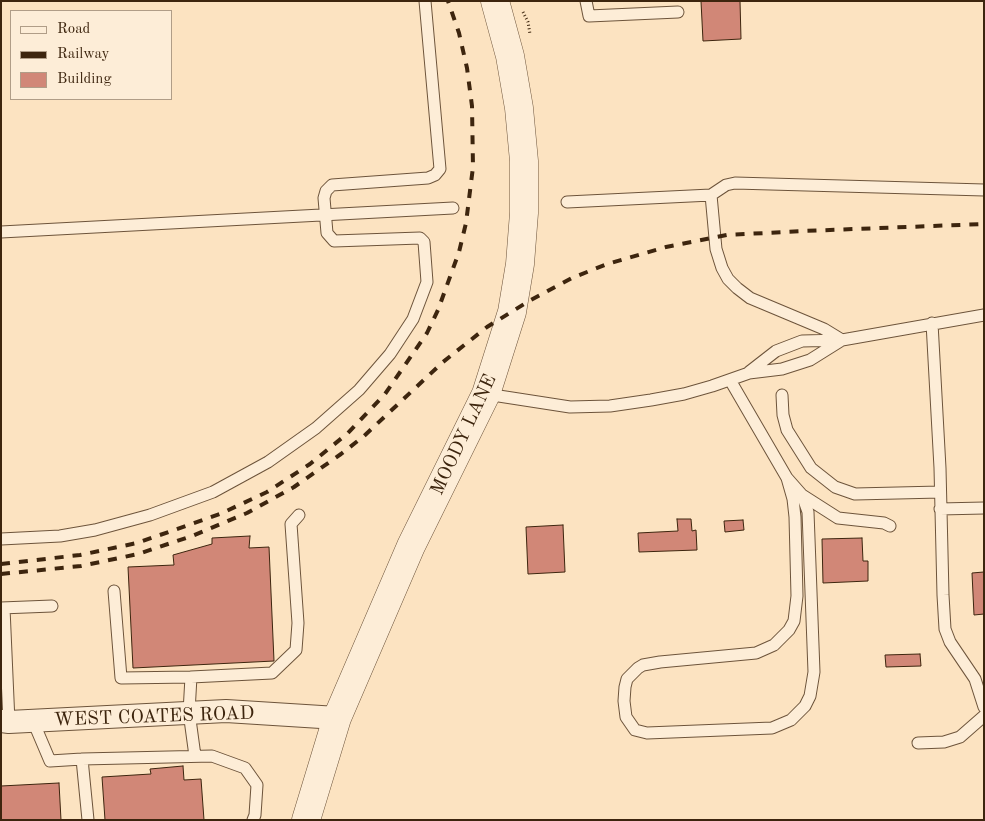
<!DOCTYPE html>
<style>
body{margin:0}
#map{position:relative;width:985px;height:821px;overflow:hidden;background:#fce3c1;font-family:"Old Standard TT",serif}
canvas{display:block}
.frame{position:absolute;inset:0;border:2px solid #3d250e;pointer-events:none}
.legend{position:absolute;left:10px;top:10px;width:162px;height:90px;box-sizing:border-box;background:#fdedd7;border:1px solid #b09d87;margin:0;padding:6px 9px;list-style:none;font-size:15px;color:#3d250e}
.legend li{display:flex;align-items:center;gap:10px;height:25px}
.legend b{width:25px;border:1px solid #b09d87}
</style>
<div id="map">
<canvas width="985" height="821"></canvas>
<div class="frame"></div>
<ul class="legend">
<li><b style="height:6px;background:#fdedd7"></b>Road</li>
<li><b style="height:6px;background:#3d250e"></b>Railway</li>
<li><b style="height:14px;background:#d18777"></b>Building</li>
</ul>
</div>
<script>
const ctx = document.querySelector('canvas').getContext('2d');
ctx.lineJoin = 'round';
function fillPath(path, color) { ctx.fillStyle = color; ctx.fill(path, 'evenodd'); }
const poly = rows => new Path2D(rows.map(r => 'M' + r).join(''));
function strokePath(path, color, width, dash) { ctx.strokeStyle = color; ctx.lineWidth = width; ctx.lineCap = dash ? 'butt' : 'round'; ctx.setLineDash(dash || []); ctx.stroke(path); }
function drawText(font, color, halo, rows, align = 'center') {
  ctx.font = font + ' "Old Standard TT",serif'; ctx.lineWidth = 4; ctx.setLineDash([]); ctx.textBaseline = 'middle'; ctx.strokeStyle = halo; ctx.fillStyle = color; for (const [text, x, y, turn = 0] of rows) {
    ctx.save(); ctx.translate(x, y); ctx.rotate((+turn || 0) * Math.PI / 180); ctx.textAlign = isNaN(turn) ? turn : align; if (halo) ctx.strokeText(text, 0, 0); ctx.fillText(text, 0, 0); ctx.restore();
  }
}
const building = poly([
 [701,1,740,1,741,39,703,41,701,1],
 [677,519,691,519,692,531,696,530,697,550,639,552,638,533,678,531,677,519],
 [743,520,744,530,725,532,724,521,743,520],
 [563,525,565,572,528,574,526,527,563,525],
 [250,536,249,548,269,547,274,661,133,668,128,567,174,565,173,555,212,544,212,538,250,536],
 [862,538,863,561,868,561,868,581,823,583,822,539,862,538],
 [984,572,984,614,974,615,972,573,984,572],
 [920,654,921,666,886,667,885,655,920,654],
 [183,766,184,780,201,779,204,820,105,820,102,777,151,774,150,769,183,766],
 [59,783,61,820,1,820,1,786,59,783]
]);
const path = poly([
 [523,12,528,22,530,34]
]);
const service = poly([
 [586,1,589,16,678,12],
 [711,195,716,249,722,268,728,279,737,288,750,298,824,329,842,340],
 [567,202,711,195,726,185,735,183,984,190],
 [1,232,453,208],
 [932,323,940,468,943,595,945,629,950,642,975,679,984,707],
 [749,372,776,351,802,341,842,340,984,315],
 [730,380,787,478,802,495,838,518,884,523,890,526],
 [486,394,570,407,610,406,651,400,684,394,712,386,749,373,782,369,810,360,842,340],
 [782,395,783,415,787,430,811,468,835,487,855,494,940,492],
 [787,478,793,499,795,517,797,596,794,621,789,630,774,645,756,653,660,662,643,665,638,668,627,679,625,687,624,701,626,717,635,730,647,733,772,728,791,720,805,706,810,696,814,672,808,512,802,495],
 [940,509,984,508],
 [1,539,60,536,95,530,150,515,213,492,268,462,316,428,359,390,390,354,413,319,427,282,424,242,420,238,334,241,327,233,324,198,326,191,332,185,428,178,435,175,440,169,425,1],
 [114,591,121,678,191,677,189,712,195,756],
 [1,608,52,606],
 [4,608,9,722],
 [191,677,272,673,296,650,298,623,291,524,299,515],
 [33,721,50,761,82,759,212,756,245,768,257,785,255,815,253,820],
 [918,743,944,742,960,737,984,716],
 [82,759,88,820]
]);
const minor = poly([
 [1,721,9,722,226,711,337,718]
]);
const tertiary = poly([
 [306,820,337,718,411,546,486,394,512,312,520,264,524,213,524,161,519,108,510,56,495,1]
]);
const rail = poly([
 [1,564,80,555,137,543,220,514,267,492,310,464,348,433,385,394,427,333,438,310,459,252,466,223,473,167,472,106,467,68,459,33,448,1],
 [1,574,81,566,138,554,192,536,247,513,294,487,341,454,364,436,443,362,487,327,529,301,572,278,607,264,666,247,727,235,803,231,984,224]
]);
const streetNames = [
 ["MOODY LANE",464,435,-65],
 ["WEST COATES ROAD",154,717,-2]
];
fillPath(building, '#d18777');
strokePath(building, '#3d250e', 1);
strokePath(service, '#6d543b', 13);
strokePath(minor, '#6d543b', 24);
strokePath(tertiary, '#6d543b', 29);
strokePath(path, '#3d250e', 3, [1, 2.5]);
strokePath(service, '#fdedd7', 11);
strokePath(minor, '#fdedd7', 22);
strokePath(tertiary, '#fdedd7', 28);
strokePath(rail, '#3d250e', 4, [9, 9]);
drawText('19px', '#3d250e', '#fdedd7', streetNames);
</script>
